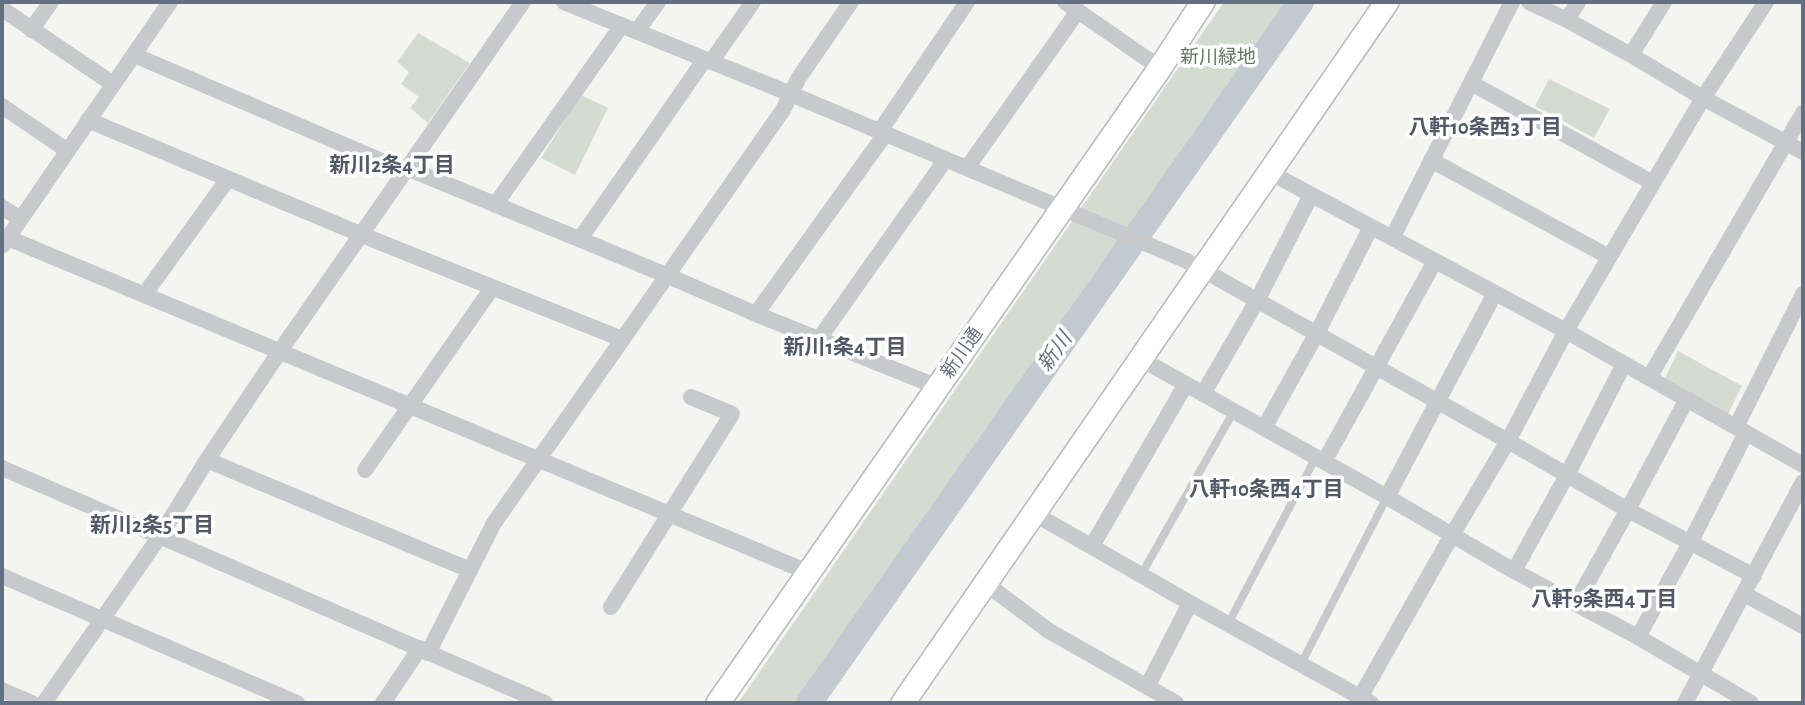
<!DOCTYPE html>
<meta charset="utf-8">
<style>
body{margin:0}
#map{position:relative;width:1805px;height:705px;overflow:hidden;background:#f4f5f0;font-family:"Alegreya Sans",sans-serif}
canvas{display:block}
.frame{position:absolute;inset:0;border:4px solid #636f83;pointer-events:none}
</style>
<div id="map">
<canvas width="1805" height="705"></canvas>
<div class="frame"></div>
</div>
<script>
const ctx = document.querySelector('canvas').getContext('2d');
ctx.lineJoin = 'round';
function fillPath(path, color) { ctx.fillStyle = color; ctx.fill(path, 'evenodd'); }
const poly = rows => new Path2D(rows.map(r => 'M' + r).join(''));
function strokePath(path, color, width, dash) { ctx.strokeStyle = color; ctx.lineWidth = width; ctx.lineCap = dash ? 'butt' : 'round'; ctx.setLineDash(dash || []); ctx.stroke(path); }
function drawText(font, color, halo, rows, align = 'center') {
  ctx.font = font + ' "Alegreya Sans","Noto Sans JP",sans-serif'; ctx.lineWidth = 7; ctx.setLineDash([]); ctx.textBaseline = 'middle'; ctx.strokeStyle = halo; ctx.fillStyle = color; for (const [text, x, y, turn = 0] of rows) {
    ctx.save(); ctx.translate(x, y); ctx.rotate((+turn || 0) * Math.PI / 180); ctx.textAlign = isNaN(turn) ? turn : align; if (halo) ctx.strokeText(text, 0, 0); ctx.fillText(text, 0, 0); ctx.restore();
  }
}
const green = poly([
 [1224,2,1289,2,913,540,801,703,738,703],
 [418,33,470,63,428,123,410,108,419,97,401,84,409,72,397,62],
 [1549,79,1610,109,1594,138,1535,106],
 [581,95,608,108,575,175,541,158],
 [1678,351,1742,386,1728,414,1665,378]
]);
const river = poly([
 [809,703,1301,2]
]);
const lane = poly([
 [1141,575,1234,411],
 [1228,624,1316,457],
 [1301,664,1387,497]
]);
const street = poly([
 [564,2,791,94,1187,261,1508,441,1628,510,1754,576],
 [1065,2,1160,68],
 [1529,2,1567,20,1631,55,1703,98,1803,152],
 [2,9,113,84],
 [1567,20,1578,2],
 [31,30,51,2],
 [637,31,658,2],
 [134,55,396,167,407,168,666,275,756,314,938,387],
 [1631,55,1664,2],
 [711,62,753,2],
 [1471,83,1653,183],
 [2,106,68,151],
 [88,120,372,239,622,339],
 [880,131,967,2],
 [1431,160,1609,257],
 [967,168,1078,11],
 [1269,172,1566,331,1803,465],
 [495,205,622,25],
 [2,207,20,219],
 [8,238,808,572],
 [1392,238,1512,2],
 [580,239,705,59],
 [3,245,170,2],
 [144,295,228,179],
 [756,314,886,133],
 [819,339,946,159],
 [1141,359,1387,497,1514,571,1638,637,1751,703],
 [1649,378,1803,113],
 [1203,394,1258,299,1311,195],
 [1736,427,1803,294],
 [1264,428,1317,333,1371,227],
 [207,460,470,570],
 [1324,462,1435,261],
 [2,468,545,703],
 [365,470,492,288],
 [1387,497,1495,293],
 [1033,513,1190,603,1371,703],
 [1092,546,1186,384],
 [1514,571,1567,475,1624,364],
 [2,576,297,703],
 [985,583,1049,631,1176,703],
 [1744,594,1803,626],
 [1576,603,1625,515,1687,399],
 [611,607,732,414,691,397],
 [1638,637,1690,543,1746,433],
 [428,653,494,523,783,110,798,79,851,2],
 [1147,687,1190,603],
 [2,690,32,703],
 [44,703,160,536,207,460,280,351,523,2],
 [383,703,420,648],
 [1357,703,1452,535,1508,441,1566,331,1703,98,1766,2],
 [1685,703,1803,482]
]);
const secondary = poly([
 [718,703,1160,68,1203,2],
 [903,703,1387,2]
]);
const parkNames = [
 ["新川緑地",1218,57]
];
const streetNames = [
 ["新川通",962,353,-55]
];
const neighbourhoodNames = [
 ["八軒10条西3丁目",1485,128],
 ["新川2条4丁目",392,166],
 ["新川1条4丁目",845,348],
 ["八軒10条西4丁目",1266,490],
 ["新川2条5丁目",152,526],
 ["八軒9条西4丁目",1604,600]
];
const waterNames = [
 ["新川",1055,352,-55]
];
fillPath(green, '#d4dcd1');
strokePath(river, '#c2c9d0', 26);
strokePath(secondary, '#b7babf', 26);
strokePath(lane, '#c7c9cd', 8);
strokePath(street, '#c7c9cd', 16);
strokePath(secondary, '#fff', 23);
drawText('19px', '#627a62', '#fff', parkNames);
drawText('19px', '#636f83', '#fff', streetNames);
drawText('bold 21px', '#515967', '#fff', neighbourhoodNames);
drawText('italic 21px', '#637787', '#fff', waterNames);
</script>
